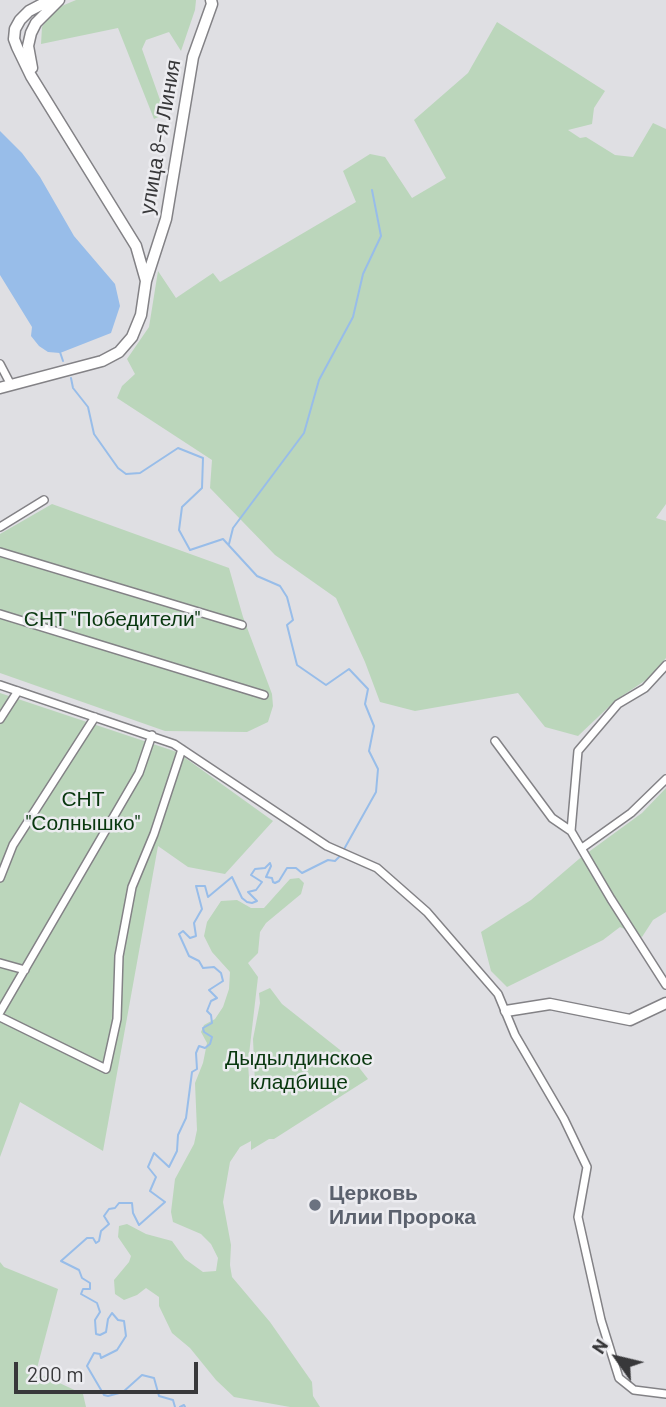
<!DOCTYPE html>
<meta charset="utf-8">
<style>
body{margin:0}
#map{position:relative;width:666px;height:1407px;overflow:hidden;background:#dfdfe3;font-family:Barlow,sans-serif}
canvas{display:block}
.north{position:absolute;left:582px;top:1323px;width:70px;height:70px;-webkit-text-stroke:5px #ececf0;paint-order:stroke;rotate:304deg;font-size:19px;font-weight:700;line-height:28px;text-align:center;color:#38383a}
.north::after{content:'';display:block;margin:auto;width:24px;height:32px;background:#38383a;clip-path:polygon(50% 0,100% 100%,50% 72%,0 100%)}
.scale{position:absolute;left:14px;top:1362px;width:184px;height:32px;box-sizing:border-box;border:4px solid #38383a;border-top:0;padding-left:9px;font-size:21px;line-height:24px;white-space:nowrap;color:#38383a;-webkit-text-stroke:5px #ececf0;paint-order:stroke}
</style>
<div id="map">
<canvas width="666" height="1407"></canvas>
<div class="north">N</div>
<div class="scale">200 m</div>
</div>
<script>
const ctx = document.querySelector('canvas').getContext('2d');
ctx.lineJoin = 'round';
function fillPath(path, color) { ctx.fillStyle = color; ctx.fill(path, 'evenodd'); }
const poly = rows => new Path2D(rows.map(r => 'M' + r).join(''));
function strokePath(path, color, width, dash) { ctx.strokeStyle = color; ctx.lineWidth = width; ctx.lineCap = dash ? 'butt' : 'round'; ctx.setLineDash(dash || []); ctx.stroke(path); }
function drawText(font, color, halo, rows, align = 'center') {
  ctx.font = font + ' Barlow,sans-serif'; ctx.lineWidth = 5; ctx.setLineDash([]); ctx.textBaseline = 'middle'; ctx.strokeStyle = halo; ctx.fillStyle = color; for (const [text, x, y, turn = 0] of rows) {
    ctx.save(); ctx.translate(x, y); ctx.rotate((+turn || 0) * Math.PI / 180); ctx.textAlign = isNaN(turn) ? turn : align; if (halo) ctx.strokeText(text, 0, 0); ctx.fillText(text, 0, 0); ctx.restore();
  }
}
const green = poly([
 [76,0,196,0,195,10,181,51,169,32,146,40,142,49,165,114,154,119,118,28,41,44,42,27,49,17,57,8],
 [497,22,605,91,594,108,592,124,568,130,580,138,586,137,615,155,633,157,653,123,666,129,666,504,656,518,666,521,666,658,649,678,616,700,578,736,545,727,518,693,415,711,380,702,365,662,336,598,275,555,210,488,212,460,117,398,122,386,135,374,127,359,149,327,158,271,176,298,213,273,220,282,356,202,343,171,370,154,385,157,412,198,446,178,414,120,468,73],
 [52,504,229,568,243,617,272,694,273,706,268,722,247,732,165,731,0,673,0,534],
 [0,693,177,752,273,821,225,874,188,867,158,846,103,1151,20,1102,0,1157],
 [666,788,666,912,653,920,642,937,620,927,603,940,507,987,491,971,481,932,531,900,579,859,642,813],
 [299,878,304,883,301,894,266,923,260,932,258,953,248,963,258,977,248,1063,249,1078,255,1083,253,1039,260,1003,259,993,270,988,282,1004,354,1061,368,1079,274,1139,269,1139,251,1150,251,1141,240,1147,230,1162,223,1202,231,1245,230,1265,232,1277,270,1322,312,1382,313,1396,320,1407,290,1407,234,1397,216,1380,190,1348,172,1333,159,1306,159,1297,146,1288,137,1295,124,1300,115,1294,114,1280,129,1262,131,1256,118,1237,119,1226,127,1224,146,1234,172,1241,185,1259,203,1272,216,1271,218,1258,211,1244,201,1234,173,1222,171,1212,175,1179,194,1144,197,1130,195,1083,203,1063,207,1043,201,1032,204,1025,215,1019,223,1007,229,989,230,972,212,952,204,936,207,922,221,901,237,900,251,908,264,908,290,879],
 [0,1262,4,1267,58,1289,36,1372,83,1394,86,1407,0,1407]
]);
const water = poly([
 [0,131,22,153,40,177,74,236,115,284,120,306,111,333,60,353,48,352,39,346,31,336,32,327,0,275]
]);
const stream = poly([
 [60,352,63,361],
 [71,378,73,388,88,407,94,434,118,468,126,474,140,473,178,448,203,458,202,488,182,507,179,530,190,550,223,539,257,576,280,586,287,597,293,620,287,625,297,665,326,685,349,669,368,689,365,704,374,726,369,751,378,769,376,792,343,851],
 [229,544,233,528,304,433,319,380,353,317,363,274,381,236,372,190],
 [175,1407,173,1400,159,1396,154,1378,142,1375,123,1392,108,1396,104,1395,87,1366,94,1353,100,1354,101,1358,117,1350,126,1336,124,1321,118,1320,112,1313,108,1319,106,1332,100,1335,96,1334,95,1320,100,1312,97,1303,81,1294,83,1289,90,1289,90,1283,82,1278,79,1270,61,1261,87,1238,93,1238,96,1243,99,1241,101,1231,109,1224,104,1216,109,1209,115,1208,119,1203,132,1203,133,1213,139,1225,165,1202,150,1191,156,1177,148,1167,154,1153,169,1167,177,1151,178,1135,186,1118,192,1072,197,1069,196,1053,199,1046,205,1048,210,1044,212,1037,204,1032,203,1028,212,1023,211,1015,207,1011,211,1001,217,998,209,990,223,981,221,973,214,967,203,968,199,961,189,956,179,934,183,931,190,938,196,936,194,923,202,909,196,886,205,886,208,897,232,877,242,898,247,902,252,903,257,901,248,892,256,890,262,882,251,875,255,869,265,868,270,863,271,866,266,877,272,878,273,882,275,883,279,881,287,868,296,868,302,873,328,860,335,861,340,856],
 [180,1407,184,1405,185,1407]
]);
const street = poly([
 [0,364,11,385],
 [0,527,44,500],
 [0,552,242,625],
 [0,614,264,695],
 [666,665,645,688,618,704,578,751,571,831,611,899,666,985],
 [0,685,174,744,327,846,377,868,427,912,498,994,515,1035,564,1119,587,1167,578,1217,601,1320,619,1378,634,1390,666,1394],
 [0,719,18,691],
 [495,741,552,818,571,831],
 [582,848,631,813,666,779],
 [0,878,13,845,95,717],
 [0,963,25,970],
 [0,1012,139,773,152,735],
 [0,1017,106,1069,117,1019,119,956,132,887,154,834,182,749]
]);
const secondary = poly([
 [32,68,28,46,31,33,36,23,59,0],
 [146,281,166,219,193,57,212,4,211,0],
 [0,388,102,361,119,352,132,337,141,315,146,281,136,246,31,76,17,47,14,39,15,29,20,20,29,11,50,0],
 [506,1011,550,1004,630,1020,666,1003]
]);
const markers = [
 [315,1205,7,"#6b7280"]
];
const streetNames = [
 ["улица 8-я Линия",160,137,-80]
];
const parkNames = [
 ["СНТ \"Победители\"",112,619],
 ["СНТ",83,799],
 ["\"Солнышко\"",83,823],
 ["Дыдылдинское",299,1058],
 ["кладбище",299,1082]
];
const worshipNames = [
 ["Церковь",329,1193],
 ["Илии Пророка",329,1217]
];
fillPath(green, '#bbd6bb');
fillPath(water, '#98bde9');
strokePath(stream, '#98bde9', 2);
strokePath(street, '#838286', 10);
strokePath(secondary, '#838286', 13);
strokePath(street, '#fff', 7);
strokePath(secondary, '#fff', 10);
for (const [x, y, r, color] of markers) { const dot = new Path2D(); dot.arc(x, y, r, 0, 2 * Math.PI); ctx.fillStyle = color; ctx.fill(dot); strokePath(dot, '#ececf0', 2.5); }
drawText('21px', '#38383a', '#ececf0', streetNames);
drawText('21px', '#09380f', '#ececf0', parkNames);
drawText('bold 21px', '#5b616d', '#ececf0', worshipNames, 'left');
</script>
